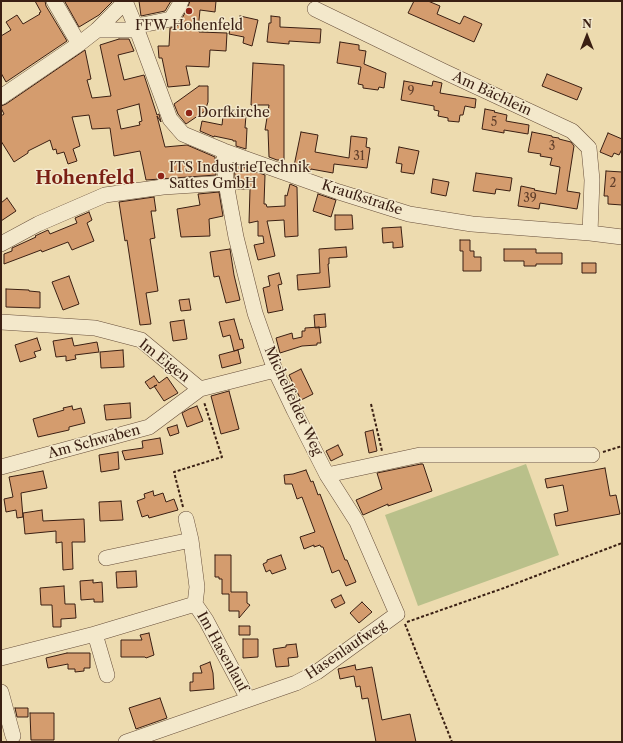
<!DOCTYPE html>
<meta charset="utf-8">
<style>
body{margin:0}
#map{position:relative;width:623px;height:743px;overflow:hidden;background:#eddbaf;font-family:"Libre Caslon Text",serif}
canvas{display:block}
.frame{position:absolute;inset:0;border:2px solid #3a1f13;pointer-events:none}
.north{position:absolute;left:567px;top:16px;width:40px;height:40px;-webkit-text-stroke:3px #f3e8cb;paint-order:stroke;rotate:0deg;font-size:11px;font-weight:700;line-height:16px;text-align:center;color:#3a1f13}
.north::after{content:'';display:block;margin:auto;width:14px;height:18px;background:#3a1f13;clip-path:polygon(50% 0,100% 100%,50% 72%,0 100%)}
</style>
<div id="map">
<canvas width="623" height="743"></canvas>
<div class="frame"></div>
<div class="north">N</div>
</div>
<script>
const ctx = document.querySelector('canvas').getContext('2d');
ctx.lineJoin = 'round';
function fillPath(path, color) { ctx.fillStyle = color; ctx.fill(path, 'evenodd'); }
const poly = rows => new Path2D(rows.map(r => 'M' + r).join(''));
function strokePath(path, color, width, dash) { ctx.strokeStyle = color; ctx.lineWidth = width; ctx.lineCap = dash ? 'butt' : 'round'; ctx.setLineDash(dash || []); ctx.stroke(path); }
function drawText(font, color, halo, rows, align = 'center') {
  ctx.font = font + ' "Libre Caslon Text",serif'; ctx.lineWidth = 3; ctx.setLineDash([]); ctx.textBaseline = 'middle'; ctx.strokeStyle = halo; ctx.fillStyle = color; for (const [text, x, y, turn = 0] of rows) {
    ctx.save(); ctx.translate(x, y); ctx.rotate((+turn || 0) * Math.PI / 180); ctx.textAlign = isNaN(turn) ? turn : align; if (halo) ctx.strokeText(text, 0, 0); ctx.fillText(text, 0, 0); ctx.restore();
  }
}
const green = poly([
 [526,464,559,555,418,606,385,515]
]);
const building = poly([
 [35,1,45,1,46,6,67,41,6,82,1,73,1,36,11,30,6,22,17,15,23,24,40,14,39,13,41,12,35,1],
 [67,1,113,1,99,15,79,27,65,2,67,1],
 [139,1,171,1,165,11,141,16,139,1],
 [190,1,216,1,215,12,200,10,198,30,199,30,199,32,227,33,226,51,210,50,209,67,186,66,190,85,168,87,162,58,159,58,158,46,169,46,170,28,176,27,179,24,187,9,190,1],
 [414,1,428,1,440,6,437,14,460,24,464,16,482,24,474,42,408,13,414,1],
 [240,16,258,20,252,46,243,43,244,37,229,34,232,22,239,24,240,16],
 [271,16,280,17,280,27,321,29,320,43,289,41,289,44,267,42,269,23,271,23,271,16],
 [119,39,129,39,134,51,118,55,124,80,144,75,157,115,159,114,161,122,157,116,165,147,187,145,215,157,216,175,146,180,140,151,114,156,110,128,92,129,89,115,72,117,80,146,73,149,77,161,68,164,64,152,57,154,56,149,53,150,50,140,28,151,28,153,14,162,1,141,1,116,4,114,1,108,1,106,6,104,85,50,91,79,87,80,92,98,111,96,100,45,119,39],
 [139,104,142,121,139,122,140,125,121,129,117,110,139,104],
 [340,42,359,45,359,50,366,51,364,64,386,73,384,88,379,87,378,90,363,88,363,85,358,84,361,67,337,63,340,42],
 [253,63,284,65,284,160,277,160,269,157,268,130,265,130,269,105,251,105,253,63],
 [547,74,582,88,577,100,542,86,547,74],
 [404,81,432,86,433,81,442,83,440,93,476,99,475,108,465,106,463,115,460,115,459,122,448,121,448,118,438,116,439,111,434,110,434,106,401,100,404,81],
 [199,86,208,86,208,102,205,111,186,124,178,114,174,104,199,86],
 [485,109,495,111,494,112,507,115,506,121,529,125,528,134,504,130,504,133,482,129,485,109],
 [230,114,246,115,245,128,247,128,246,149,236,146,236,141,233,141,233,140,214,136,214,137,200,131,202,121,222,125,223,116,230,117,230,114],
 [301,132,318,135,315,152,349,158,351,136,367,138,366,147,370,148,367,168,334,164,333,173,311,169,310,172,294,166,301,132],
 [532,132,552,136,552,137,559,138,559,139,571,142,574,146,567,191,580,193,577,209,540,203,539,209,518,206,521,186,535,189,534,190,556,194,560,167,550,165,552,158,540,156,541,154,528,152,532,132],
 [608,133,622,139,622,149,619,155,614,153,612,157,600,152,608,133],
 [399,147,419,151,414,174,401,172,402,164,396,163,399,147],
 [234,164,265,175,264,204,266,204,267,207,285,206,285,195,287,196,290,184,297,187,298,236,285,237,284,220,267,221,275,256,258,260,254,245,264,243,263,236,258,236,258,221,249,223,250,189,236,189,234,164],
 [606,171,622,172,622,205,608,204,608,196,604,196,606,171],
 [476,173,512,178,510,191,496,189,495,194,473,191,476,173],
 [433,179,449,182,446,196,431,193,433,179],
 [219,192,223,216,209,219,210,236,181,237,177,209,200,205,198,194,219,192],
 [318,194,336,200,331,217,313,211,318,194],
 [154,197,156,211,151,211,155,238,150,239,158,291,146,293,151,324,140,325,127,240,125,241,119,202,154,197],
 [7,198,16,211,1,221,1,203,7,198],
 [89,212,92,220,87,223,94,241,72,250,68,242,42,252,41,250,4,264,4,254,12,251,12,248,36,237,35,236,48,230,50,234,77,223,75,218,89,212],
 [335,215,352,215,353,229,335,230,335,215],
 [401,227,403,247,393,248,393,242,383,243,382,228,401,227],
 [460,240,470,240,470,251,474,251,474,257,481,257,481,271,463,271,463,251,460,251,460,240],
 [346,247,347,257,329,258,329,264,328,264,330,287,298,290,297,275,320,273,319,249,346,247],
 [230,249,234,275,240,300,226,303,219,276,214,277,210,252,230,249],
 [504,249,536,249,536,253,562,253,562,264,536,264,536,266,524,266,524,261,504,261,504,249],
 [582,263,596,263,596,273,582,273,582,263],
 [279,273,282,284,278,285,283,310,268,313,263,288,270,286,268,276,279,273],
 [69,276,79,304,63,310,52,282,69,276],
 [6,289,29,290,29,291,40,292,40,308,6,307,6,289],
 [189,299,191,310,181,311,179,300,189,299],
 [325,314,326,327,315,328,314,315,325,314],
 [234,319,240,340,242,339,244,348,234,351,230,335,223,337,219,322,234,319],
 [184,320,187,339,173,341,170,322,184,320],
 [319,327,321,343,317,343,317,345,302,346,280,353,276,338,292,333,293,339,302,337,302,331,305,331,305,328,319,327],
 [37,338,41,350,34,352,36,357,20,362,15,345,37,338],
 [72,338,74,346,97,342,99,352,75,355,76,359,66,361,66,356,56,357,53,341,72,338],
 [123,350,124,367,101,368,100,352,123,350],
 [238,350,241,363,222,368,219,355,238,350],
 [301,369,313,394,301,400,289,375,301,369],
 [154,376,159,383,167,377,178,393,164,401,154,386,157,385,150,389,145,382,154,376],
 [229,391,239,429,221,434,211,396,229,391],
 [130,403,131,418,106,420,104,405,130,403],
 [72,406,73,410,81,408,85,423,69,427,69,430,38,437,33,419,64,410,63,408,72,406],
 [197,406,203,421,187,427,182,413,189,409,197,406],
 [177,425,179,433,170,436,167,428,177,425],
 [373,430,377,451,369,453,365,432,373,430],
 [160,438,163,454,125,460,122,451,143,448,142,441,160,438],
 [338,445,343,455,331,461,326,451,338,445],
 [118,452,119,469,101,472,99,455,118,452],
 [421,464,423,464,432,491,388,506,388,504,363,515,356,500,382,489,377,473,421,464],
 [605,468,610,496,616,495,620,514,556,526,554,514,568,511,563,485,547,488,545,479,605,468],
 [306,470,311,482,313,481,318,495,320,494,345,560,347,560,356,582,346,586,339,570,332,573,323,547,321,547,320,545,314,547,314,545,304,549,300,537,315,532,302,497,297,499,292,484,285,484,284,475,293,474,306,470],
 [43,471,47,488,21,493,23,517,17,518,16,510,6,512,4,499,13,497,9,477,43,471],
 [153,491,154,496,163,493,166,502,174,499,178,510,149,518,148,515,142,517,137,501,145,498,144,494,153,491],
 [121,501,123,520,100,521,99,502,121,501],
 [42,510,43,521,84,519,85,542,72,542,73,569,63,570,62,542,56,543,56,531,25,534,23,513,42,510],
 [215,555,231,555,231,592,247,592,247,603,250,605,239,618,239,611,229,611,229,594,222,594,222,579,219,579,219,577,215,577,215,555],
 [281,555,286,569,272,574,270,570,266,572,263,564,267,562,267,560,281,555],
 [136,571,137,587,117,588,116,572,136,571],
 [93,580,93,583,102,582,103,602,94,602,94,599,81,600,80,581,93,580],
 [64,586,65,604,75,604,76,618,61,619,61,627,53,627,52,605,41,605,40,588,64,586],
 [341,595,345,603,335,608,331,600,341,595],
 [362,602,372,612,359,623,350,613,362,602],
 [239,626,250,626,250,635,239,635,239,626],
 [149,633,154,655,146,658,145,657,121,657,121,640,142,640,140,635,149,633],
 [243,639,258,639,258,657,243,658,243,639],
 [296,644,298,657,288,658,289,666,276,667,273,649,286,647,286,645,296,644],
 [67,653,90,653,90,668,84,668,84,671,75,672,75,669,68,669,68,664,48,668,46,658,67,653],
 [210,662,213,673,214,689,190,691,190,682,193,682,193,673,202,673,200,666,210,662],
 [355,665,356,670,372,667,382,720,410,714,416,742,376,742,368,698,362,699,360,686,356,687,354,676,340,679,338,669,355,665],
 [160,698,167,718,136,729,129,708,160,698],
 [15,708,28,708,28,717,17,717,15,708],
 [30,713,54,713,54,740,31,740,30,713]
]);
const path = poly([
 [371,404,382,451],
 [603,452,622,446],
 [183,507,174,472,222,457,204,402],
 [407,622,504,588,622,543],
 [405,624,452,742]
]);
const minor = poly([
 [54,1,79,44],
 [125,1,137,30,170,119,183,134,224,151,339,192,409,214,472,224,590,233,622,237],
 [315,9,445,72,572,131,589,148,592,180,590,233],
 [97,30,137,30,142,25,171,19,179,6,181,1],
 [1,97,79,44,97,30,125,2],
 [1,244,38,224,105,195,163,187,226,183],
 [1,322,95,328,141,340,200,389,275,370],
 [1,467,149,427,200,389],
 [327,475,420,455,592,455],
 [186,519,191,540,197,587,195,604],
 [106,558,191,540],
 [95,634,107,675],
 [1,658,95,634,195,604,206,620,248,699],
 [1,692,13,736],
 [126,742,296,683,317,672,397,614,357,522,327,475,294,410,275,370,255,313,236,237,226,183,224,151]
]);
const markers = [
 [189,11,4,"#8f2418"],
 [189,113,4,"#8f2418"],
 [161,176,4,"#8f2418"]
];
const numberNames = [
 ["9",411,92],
 ["5",494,123],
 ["3",552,147],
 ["31",359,157],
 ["2",613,184],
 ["39",530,199]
];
const poiNames = [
 ["FFW Hohenfeld",189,26,"center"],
 ["Dorfkirche",197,113],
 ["ITS IndustrieTechnik",169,168],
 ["Sattes GmbH",169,184]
];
const streetNames = [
 ["Am Bächlein",492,94,25],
 ["Kraußstraße",362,198,18],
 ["Im Eigen",164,361,38],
 ["Michelfelder Weg",293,401,65],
 ["Am Schwaben",94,442,-15],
 ["Hasenlaufweg",346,650,-34],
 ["Im Hasenlauf",222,652,61]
];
const districtNames = [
 ["Hohenfeld",85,179]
];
fillPath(green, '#b9c08a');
fillPath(building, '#d49c6e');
strokePath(building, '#3a1f13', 1);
strokePath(minor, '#674e3a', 16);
strokePath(path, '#3a1f13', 2, [3, 2]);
strokePath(minor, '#f3e8cb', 15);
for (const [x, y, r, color] of markers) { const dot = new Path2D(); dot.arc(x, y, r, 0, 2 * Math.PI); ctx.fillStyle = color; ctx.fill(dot); strokePath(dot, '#f3e8cb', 1.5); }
drawText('12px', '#603e2a', null, numberNames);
drawText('14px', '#3a1f13', '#f3e8cb', poiNames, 'left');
drawText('14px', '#3a1f13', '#f3e8cb', streetNames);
drawText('bold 18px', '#7a1f14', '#f3e8cb', districtNames);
</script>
